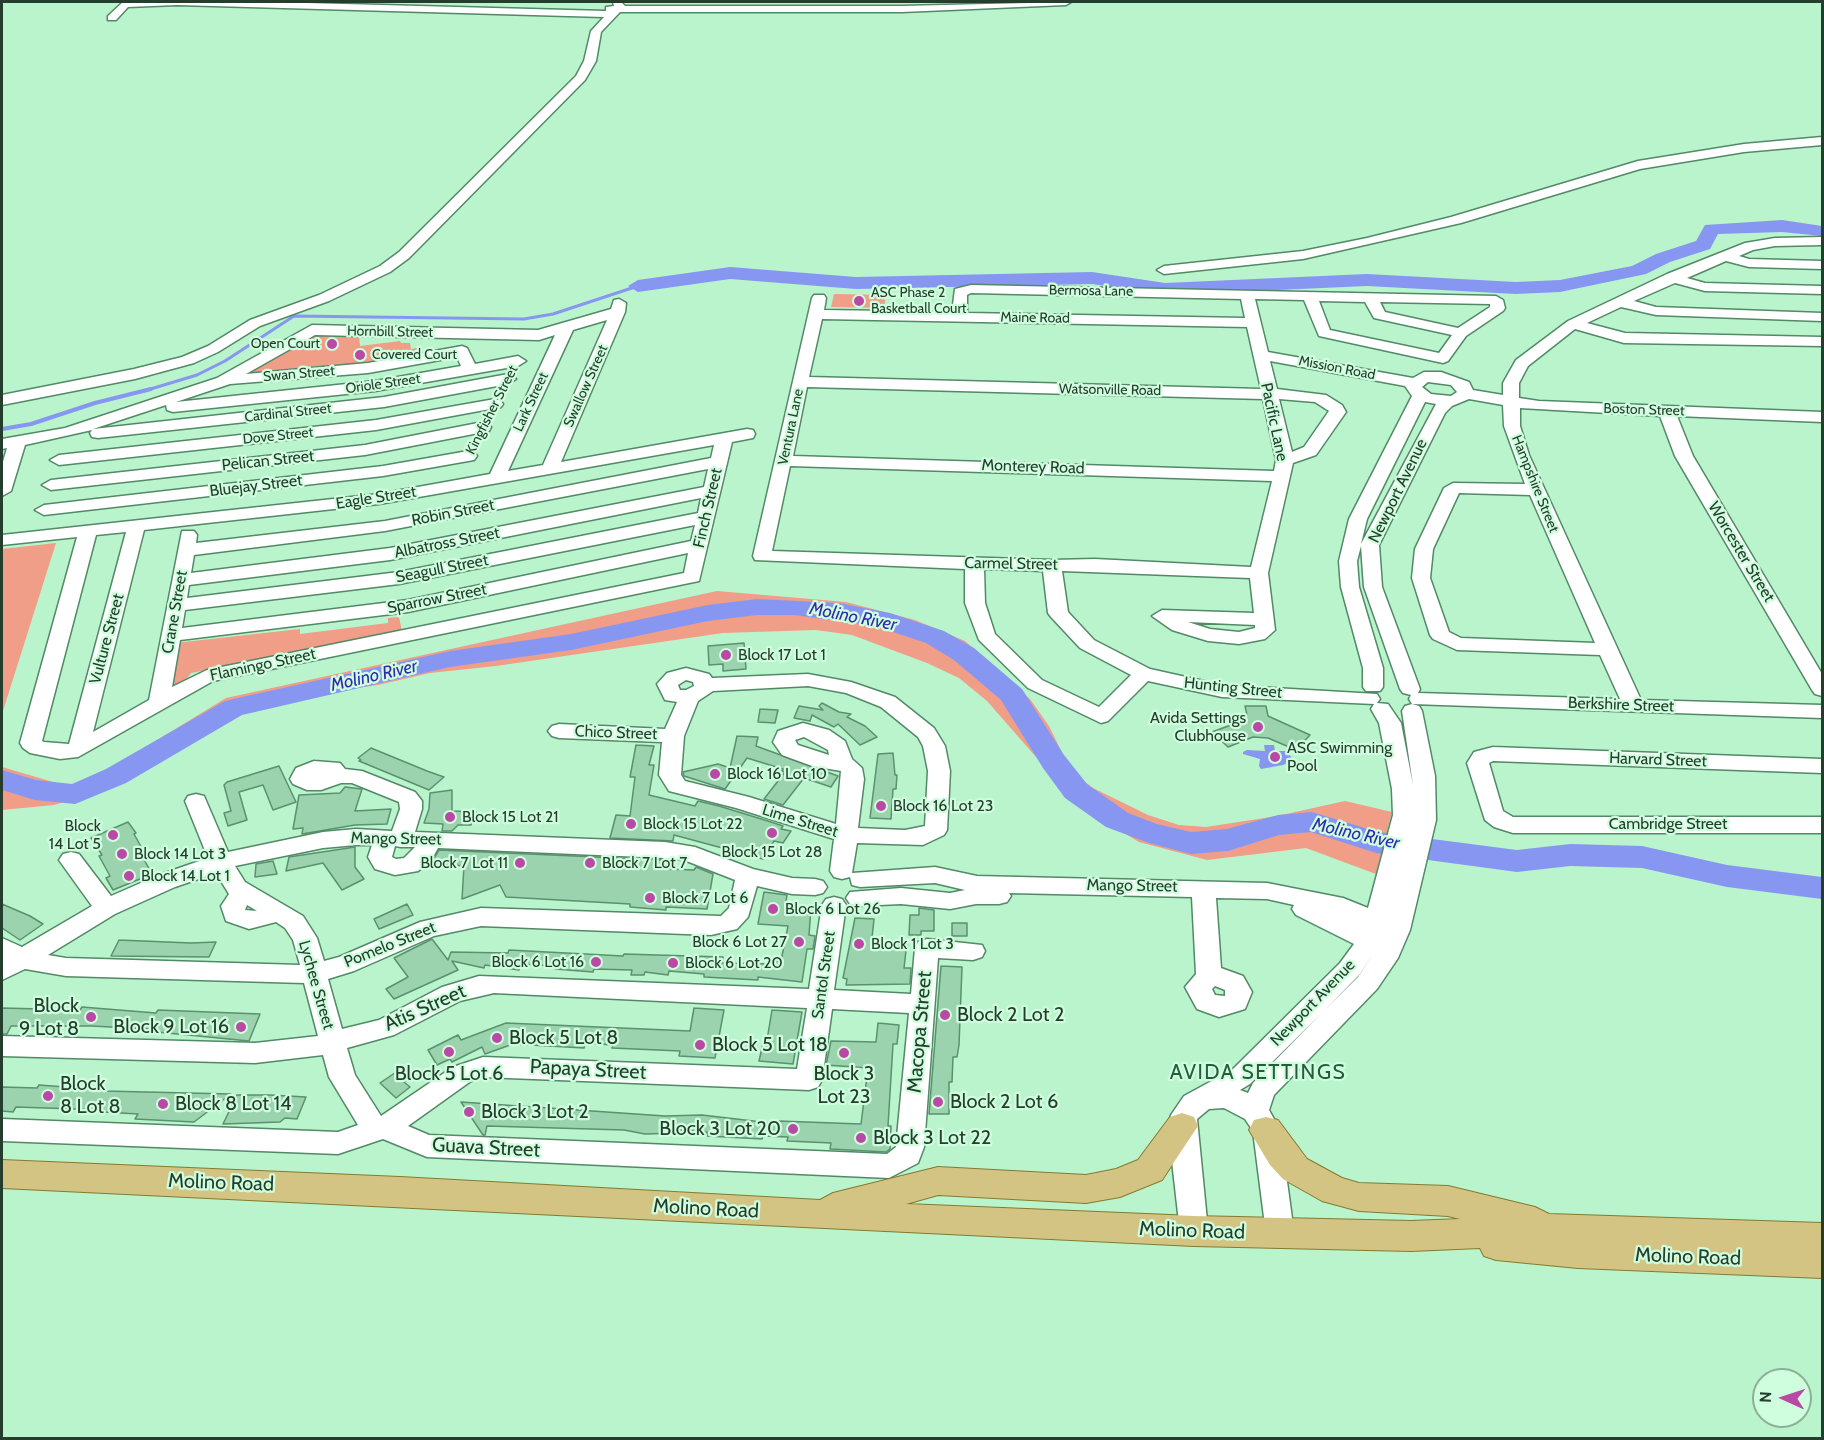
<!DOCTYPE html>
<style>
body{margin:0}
#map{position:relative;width:1824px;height:1440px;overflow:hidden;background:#b9f4cd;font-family:Cabin,sans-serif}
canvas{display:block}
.frame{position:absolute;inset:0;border:3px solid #253d2d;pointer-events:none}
.north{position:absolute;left:1752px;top:1368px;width:60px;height:60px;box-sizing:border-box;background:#cffede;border:2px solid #8bb197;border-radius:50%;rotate:273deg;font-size:16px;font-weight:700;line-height:24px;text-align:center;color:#253d2d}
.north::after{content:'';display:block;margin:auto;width:21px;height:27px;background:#b949a5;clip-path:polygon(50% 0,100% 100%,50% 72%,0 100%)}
</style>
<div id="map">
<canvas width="1824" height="1440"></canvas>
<div class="frame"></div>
<div class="north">N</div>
</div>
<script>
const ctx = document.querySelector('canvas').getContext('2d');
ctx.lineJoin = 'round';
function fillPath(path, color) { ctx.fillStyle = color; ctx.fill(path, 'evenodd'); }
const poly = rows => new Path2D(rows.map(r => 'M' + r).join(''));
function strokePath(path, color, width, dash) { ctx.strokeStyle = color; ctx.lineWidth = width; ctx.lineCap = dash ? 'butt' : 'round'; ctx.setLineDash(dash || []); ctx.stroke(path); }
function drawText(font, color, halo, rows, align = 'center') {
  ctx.font = font + ' Cabin,sans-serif'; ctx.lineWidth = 4.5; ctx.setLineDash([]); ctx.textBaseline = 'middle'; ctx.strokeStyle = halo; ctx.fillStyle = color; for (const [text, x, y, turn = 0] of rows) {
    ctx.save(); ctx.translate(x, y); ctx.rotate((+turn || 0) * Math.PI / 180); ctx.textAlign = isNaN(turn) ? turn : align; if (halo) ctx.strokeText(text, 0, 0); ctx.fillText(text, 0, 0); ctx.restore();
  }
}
const green = poly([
 [834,294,886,295,884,308,831,307],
 [313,335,359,336,360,346,400,341,401,343,410,343,411,349,417,348,415,357,236,379],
 [56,543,2,714,2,549],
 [717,591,846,602,915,620,965,641,1030,699,1049,726,1071,771,1093,788,1148,815,1179,825,1206,827,1277,816,1345,801,1392,812,1376,874,1306,848,1207,860,1139,842,1079,806,987,701,959,678,927,663,852,635,816,630,723,633,496,666,430,673,378,685,316,694,222,718,117,781,84,796,54,805,2,810,2,767,77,789,226,698],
 [399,617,403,636,394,638,391,632,301,650,300,657,253,661,191,673,181,686,159,695,166,644,300,629,300,634,388,623,388,618]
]);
const water = poly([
 [1264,745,1274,745,1275,751,1287,751,1293,760,1283,765,1261,769,1259,766,1260,759,1243,754,1243,752,1247,750,1265,751]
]);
const streamFar1 = poly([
 [144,391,197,375,225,361,294,316,524,319,553,314,638,286]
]);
const stream = poly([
 [2,429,31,424,95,403,151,389]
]);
const river = poly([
 [1782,220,1822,226,1822,236,1782,232,1718,234,1710,249,1670,262,1646,274,1560,292,1516,294,1367,286,1165,295,1092,284,856,289,730,279,638,292,628,286,638,280,730,267,856,277,1092,272,1165,283,1367,274,1516,282,1560,280,1632,266,1656,254,1696,241,1705,225,1782,220],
 [757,599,839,603,890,613,944,631,974,648,1022,689,1064,755,1087,784,1128,813,1157,824,1191,832,1227,829,1278,815,1312,812,1378,832,1517,850,1570,844,1642,846,1727,865,1822,877,1822,899,1727,887,1642,868,1570,866,1517,872,1376,853,1311,832,1279,835,1228,851,1191,854,1149,843,1106,827,1065,798,1043,768,1001,700,954,660,926,643,875,626,794,615,757,615,708,621,571,650,450,667,242,715,126,783,75,804,35,800,2,790,2,770,36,780,72,784,106,769,223,702,233,699,450,651,571,634,708,605,757,599]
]);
const building = poly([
 [744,643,746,669,723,671,723,664,709,665,708,646,744,643],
 [822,703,839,712,851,714,847,717,865,726,877,737,860,745,838,724,834,727,812,715,810,721,794,718,799,706,823,710,819,706,822,703],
 [1245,706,1266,706,1268,716,1310,735,1296,750,1268,738,1253,737,1228,747,1212,732,1239,722,1247,715,1245,706],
 [760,709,778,710,775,723,758,722,760,709],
 [737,736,758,737,756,746,838,776,831,787,804,778,783,805,764,799,785,772,782,771,783,769,747,758,725,789,684,776,683,772,718,764,730,768,737,736],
 [636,745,654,746,649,765,654,765,649,795,695,806,698,801,719,806,771,822,783,826,781,829,791,831,783,843,774,841,763,859,674,835,673,841,610,838,616,815,630,816,635,777,630,777,636,745],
 [371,748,427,771,444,777,429,790,359,761,361,760,358,758,371,748],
 [893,753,895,775,897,775,896,789,893,789,891,819,870,818,878,754,893,753],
 [279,766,296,802,273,810,263,785,239,792,247,820,228,826,224,813,231,811,224,785,227,782,279,766],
 [345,787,362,789,355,811,391,809,387,824,355,825,302,834,303,828,293,829,299,795,340,793,345,787],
 [452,790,452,811,476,812,471,825,458,825,452,831,442,831,443,824,424,823,429,809,430,793,452,790],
 [128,822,136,833,134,834,144,852,141,854,152,874,113,890,106,878,110,876,99,856,102,855,91,838,128,822],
 [355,847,355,867,364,879,342,890,323,863,286,871,289,857,355,847],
 [439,850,664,860,671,862,670,869,694,870,696,867,713,874,707,909,666,907,666,910,630,907,630,904,506,897,500,885,462,899,464,866,431,863,439,850],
 [273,861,277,874,255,877,256,864,273,861],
 [764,892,787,895,785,908,811,908,809,935,815,936,813,949,807,949,802,982,758,977,758,980,704,977,704,974,669,971,668,975,645,972,644,975,631,975,632,970,594,969,593,972,555,969,556,966,521,964,519,970,485,965,484,968,452,961,458,970,394,999,386,989,408,977,394,958,432,939,448,960,451,952,508,953,509,950,623,956,624,954,723,957,722,963,774,964,775,961,781,961,788,926,758,924,764,892],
 [2,904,30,916,43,924,20,940,2,928,2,904],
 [407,904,413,915,379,929,374,919,407,904],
 [919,908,934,910,934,931,921,931,921,935,909,935,910,915,919,915,919,908],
 [855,918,874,919,872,938,874,940,907,942,904,968,911,968,910,984,846,985,847,979,843,978,855,918],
 [952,923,967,923,967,936,952,936,952,923],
 [119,940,191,943,216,942,209,957,111,956,119,940],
 [941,966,962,967,959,1045,957,1057,953,1057,952,1082,949,1082,949,1114,929,1114,941,966],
 [82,1007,156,1013,158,1010,260,1014,249,1041,147,1031,148,1029,92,1026,11,1026,7,1034,2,1034,2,1008,80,1010,82,1007],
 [694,1008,724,1010,715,1058,679,1056,680,1051,612,1048,613,1045,585,1043,584,1048,513,1044,485,1054,482,1047,452,1062,450,1059,437,1065,428,1050,458,1035,461,1040,506,1023,690,1031,694,1008],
 [772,1010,802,1012,793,1064,759,1061,764,1039,767,1040,772,1010],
 [878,1023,899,1025,897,1044,893,1044,888,1126,891,1126,890,1149,886,1152,830,1149,831,1143,787,1141,788,1137,763,1136,762,1139,707,1136,707,1132,680,1130,680,1133,645,1134,624,1130,487,1126,485,1135,483,1135,461,1102,665,1116,702,1115,779,1124,779,1121,861,1124,868,1068,826,1065,831,1041,876,1042,878,1023],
 [402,1068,412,1076,404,1082,410,1087,396,1098,380,1083,402,1068],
 [39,1085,106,1090,104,1091,231,1094,194,1122,135,1119,138,1114,103,1112,104,1110,16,1107,13,1112,2,1111,2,1087,37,1088,39,1085],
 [237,1095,270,1095,306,1097,297,1119,285,1118,280,1122,223,1124,237,1095]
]);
const minor = poly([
 [123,2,269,2,606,11,606,7,614,6,613,2,621,2,625,6,902,6,1071,2,1066,5,902,12,620,12,601,32,596,61,585,80,409,258,390,272,329,301,260,326,218,352,194,363,135,379,2,405,2,395,134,369,182,357,208,346,250,320,319,295,380,266,399,252,576,76,584,61,591,31,604,17,177,5,128,7,116,20,108,20,108,16,123,2],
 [1822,137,1822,145,1744,152,1640,169,1461,223,1303,259,1164,274,1157,270,1164,266,1303,251,1367,238,1451,217,1638,161,1744,144,1822,137],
 [1822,237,1822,245,1775,246,1753,250,1739,256,1749,259,1822,261,1822,269,1749,267,1726,261,1687,278,1705,283,1822,286,1822,294,1705,291,1675,283,1634,301,1656,307,1822,313,1822,321,1656,315,1621,307,1587,323,1625,333,1822,337,1822,346,1624,343,1575,329,1528,366,1519,383,1519,398,1539,401,1822,412,1822,422,1677,416,1693,456,1822,674,1822,696,1815,694,1812,690,1675,456,1660,416,1520,408,1520,426,1529,455,1641,700,1822,705,1822,718,1412,704,1409,699,1411,695,1403,693,1400,689,1364,587,1361,546,1357,561,1359,587,1383,668,1383,687,1380,691,1366,691,1363,687,1363,668,1341,587,1339,561,1349,519,1412,396,1405,386,1270,361,1277,389,1326,395,1342,405,1346,412,1316,455,1293,463,1268,573,1275,630,1265,639,1239,644,1208,641,1172,630,1152,616,1162,610,1254,613,1250,578,1062,571,1068,612,1094,640,1150,669,1222,685,1377,694,1380,699,1377,703,1388,704,1401,723,1413,785,1402,711,1405,706,1412,704,1419,706,1422,711,1435,776,1436,820,1410,930,1398,958,1377,989,1274,1095,1269,1110,1280,1130,1294,1233,1290,1242,1280,1245,1270,1242,1266,1233,1253,1131,1245,1119,1224,1108,1209,1109,1197,1119,1208,1231,1204,1240,1194,1243,1184,1240,1180,1231,1168,1126,1171,1115,1184,1096,1232,1070,1340,963,1354,944,1296,915,1292,909,1294,905,1267,899,1216,898,1221,968,1243,976,1252,992,1245,1009,1219,1017,1197,1009,1185,987,1196,974,1192,897,1009,893,1011,896,1007,902,999,904,976,904,950,909,901,904,858,906,850,904,846,898,850,892,901,888,950,893,965,890,935,883,860,887,852,885,850,877,842,879,834,877,830,871,834,839,736,808,669,791,659,775,662,742,559,738,552,736,548,731,552,726,559,724,665,729,677,702,665,700,657,684,667,673,686,668,709,674,712,678,808,674,851,682,895,697,934,728,945,746,950,771,947,830,944,835,923,845,857,843,852,873,935,867,977,876,1267,883,1343,898,1368,908,1393,815,1392,789,1379,723,1371,709,1374,704,1222,697,1148,681,1108,721,1101,723,1028,688,979,640,965,603,965,569,755,560,753,556,812,298,814,295,824,295,826,298,824,310,952,312,955,289,971,285,1496,296,1503,300,1505,308,1503,311,1466,336,1448,361,1443,363,1319,336,1304,300,1255,299,1268,352,1413,378,1424,372,1441,372,1469,382,1473,390,1503,395,1503,383,1516,360,1568,321,1667,274,1745,243,1775,238,1822,237],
 [971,293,1241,299,1245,318,967,313,967,295,971,293],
 [1319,301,1365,302,1374,318,1452,335,1439,353,1330,330,1319,301],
 [1380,302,1490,304,1490,307,1458,328,1385,312,1380,302],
 [822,319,1247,327,1261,389,809,377,822,319],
 [1428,382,1451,385,1457,392,1451,396,1431,394,1422,387,1428,382],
 [807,387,1263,399,1276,460,1274,471,793,456,807,387],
 [1279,399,1315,402,1329,411,1304,447,1292,452,1279,399],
 [1469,399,1503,405,1504,426,1525,484,1453,483,1444,488,1415,549,1412,578,1430,635,1433,639,1457,650,1600,655,1620,699,1418,693,1420,689,1382,587,1379,545,1445,413,1452,406,1469,399],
 [1425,402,1436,404,1361,544,1367,519,1425,402],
 [790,466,1272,481,1251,567,1095,559,1052,560,772,551,790,466],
 [1459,493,1530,495,1595,643,1461,638,1449,632,1430,578,1433,549,1459,493],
 [984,569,1043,571,1048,613,1051,617,1080,648,1131,675,1099,707,1042,680,995,634,985,603,984,569],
 [1188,622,1255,625,1255,628,1239,632,1210,629,1188,622],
 [686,680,693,682,694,686,686,690,680,690,678,685,686,680],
 [808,686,846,693,881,707,918,737,923,746,928,771,925,826,905,830,858,828,864,779,862,768,852,759,845,741,829,730,803,723,778,731,773,742,782,755,812,766,841,771,836,824,749,797,685,781,681,775,684,736,698,701,713,691,808,686],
 [804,737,828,750,829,755,798,745,795,740,804,737],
 [1373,954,1359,975,1253,1083,1248,1093,1240,1090,1250,1084,1358,977,1373,954],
 [1215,986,1225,990,1225,996,1215,995,1212,989,1215,986],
 [619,299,626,303,625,312,561,462,747,429,753,430,755,434,753,438,732,442,699,581,213,681,78,757,60,759,30,753,23,748,20,743,77,537,2,545,2,535,379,494,490,474,555,335,539,340,315,335,246,374,368,363,462,346,467,348,475,364,518,356,526,361,518,366,375,391,173,412,167,410,166,405,93,429,384,397,508,374,516,379,508,384,384,407,98,438,92,437,90,433,92,430,25,445,11,491,2,496,2,465,7,448,2,449,2,439,65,428,217,378,312,325,538,330,611,309,614,300,619,299],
 [607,320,543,465,508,471,573,330,607,320],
 [457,357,461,366,375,381,176,402,230,384,368,373,457,357],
 [714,445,711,458,385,521,196,543,197,535,194,531,182,531,149,700,93,732,144,530,379,504,714,445],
 [708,469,704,487,390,548,191,573,194,555,385,531,708,469],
 [701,498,698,513,399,572,187,598,189,585,390,560,701,498],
 [695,525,691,541,408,600,182,628,185,610,399,584,695,525],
 [126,532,69,744,44,742,42,741,96,535,126,532],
 [688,553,684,573,207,670,172,687,180,640,408,612,688,553],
 [495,399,501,401,503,404,501,407,376,430,59,465,50,460,59,455,376,420,495,399],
 [483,422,491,427,489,431,365,455,51,490,42,485,51,480,365,445,483,422],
 [468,451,474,452,477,456,474,460,383,476,44,515,35,510,44,505,383,466,468,451],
 [1493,747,1822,759,1822,773,1493,761,1489,763,1503,811,1513,817,1822,817,1822,833,1513,833,1494,827,1485,820,1467,763,1474,752,1493,747],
 [314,761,340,763,345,769,362,771,415,792,422,801,422,809,415,832,665,842,695,847,753,869,792,878,815,879,823,881,827,887,823,893,815,895,792,894,757,886,748,917,737,929,711,935,481,926,434,936,354,971,328,979,342,1029,379,1020,442,987,479,976,809,989,822,905,826,899,834,897,842,899,846,905,834,990,911,994,915,948,918,942,927,939,982,945,985,951,982,957,973,960,938,958,924,1147,918,1163,889,1178,427,1157,383,1139,338,1154,2,1141,2,1119,338,1132,358,1125,329,1077,323,1055,255,1063,2,1056,2,1036,255,1043,318,1036,304,983,66,976,25,969,2,980,2,938,22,947,92,906,59,860,63,854,71,852,79,854,111,896,159,875,208,858,185,801,188,796,196,794,204,796,228,852,323,832,356,829,392,831,400,809,399,802,352,783,341,783,321,790,307,790,293,784,290,779,296,768,314,761],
 [356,845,372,845,368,857,375,869,395,875,418,871,432,859,438,848,665,858,684,860,735,880,729,908,721,916,481,908,420,922,339,957,324,961,317,938,303,916,245,882,235,866,323,848,356,845],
 [395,846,401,847,415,847,404,858,396,859,392,857,395,846],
 [216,873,229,894,221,906,226,921,249,929,276,922,285,928,293,940,300,965,66,958,48,955,115,914,175,887,216,873],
 [247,905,257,911,245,910,247,905],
 [494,993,807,1008,797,1069,483,1057,453,1067,381,1116,355,1075,347,1048,394,1035,460,1001,494,993],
 [832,1009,909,1013,896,1147,887,1154,429,1135,408,1126,471,1081,483,1077,809,1090,818,1087,822,1080,832,1009]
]);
const major = poly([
 [1182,1113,1194,1117,1198,1126,1162,1180,1120,1197,1086,1203,938,1195,906,1204,1194,1216,1411,1221,1460,1219,1448,1216,1359,1211,1322,1201,1283,1179,1270,1165,1249,1130,1254,1120,1266,1117,1278,1120,1307,1159,1342,1178,1359,1183,1448,1186,1535,1207,1549,1214,1822,1223,1822,1278,1578,1268,1496,1260,1484,1256,1480,1248,1411,1251,1194,1246,2,1188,2,1160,400,1177,820,1200,833,1193,938,1167,1086,1175,1116,1169,1138,1160,1170,1117,1182,1113]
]);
const markers = [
 [859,301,6,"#b949a5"],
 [332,344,6,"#b949a5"],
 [360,355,6,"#b949a5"],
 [726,655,6,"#b949a5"],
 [1258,727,6,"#b949a5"],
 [1275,757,6,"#b949a5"],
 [715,774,6,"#b949a5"],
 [881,806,6,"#b949a5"],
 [450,817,6,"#b949a5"],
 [631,824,6,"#b949a5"],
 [772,833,6,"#b949a5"],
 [113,835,6,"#b949a5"],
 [122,854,6,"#b949a5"],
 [520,863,6,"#b949a5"],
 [590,863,6,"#b949a5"],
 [129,876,6,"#b949a5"],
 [650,898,6,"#b949a5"],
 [773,909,6,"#b949a5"],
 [799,942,6,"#b949a5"],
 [859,944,6,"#b949a5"],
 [596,962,6,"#b949a5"],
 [673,963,6,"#b949a5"],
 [945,1015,6,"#b949a5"],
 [91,1017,6,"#b949a5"],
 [241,1027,6,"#b949a5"],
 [497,1038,6,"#b949a5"],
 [700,1045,6,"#b949a5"],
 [449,1052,6,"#b949a5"],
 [844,1053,6,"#b949a5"],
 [48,1096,6,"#b949a5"],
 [938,1102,6,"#b949a5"],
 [163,1104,6,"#b949a5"],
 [469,1112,6,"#b949a5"],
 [793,1129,6,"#b949a5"],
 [861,1138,6,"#b949a5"]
];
const farStreetnames = [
 ["Bermosa Lane",1091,291,1],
 ["Maine Road",1035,318,1],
 ["Hornbill Street",390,332,1],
 ["Mission Road",1337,368,11],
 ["Swan Street",299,374,-5],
 ["Oriole Street",383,384,-8],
 ["Swallow Street",586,386,-66],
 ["Watsonville Road",1110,390,1],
 ["Lark Street",531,402,-65],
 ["Kingfisher Street",492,410,-63],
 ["Boston Street",1644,410,2],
 ["Cardinal Street",288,413,-6],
 ["Ventura Lane",791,427,-78],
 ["Dove Street",278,436,-6],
 ["Hampshire Street",1535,484,68]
];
const farPoinames = [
 ["ASC Phase 2",871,293],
 ["Basketball Court",871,309],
 ["Open Court",320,344,"right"],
 ["Covered Court",372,355]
];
const streetNames = [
 ["Pacific Lane",1274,422,78],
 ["Pelican Street",268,461,-6],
 ["Monterey Road",1033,467,2],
 ["Bluejay Street",256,486,-7],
 ["Newport Avenue",1398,491,-64],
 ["Eagle Street",376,498,-9],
 ["Finch Street",708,508,-77],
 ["Robin Street",453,513,-11],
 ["Albatross Street",447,543,-11],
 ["Worcester Street",1741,552,59],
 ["Carmel Street",1011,564,1],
 ["Seagull Street",442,569,-11],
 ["Sparrow Street",437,599,-11],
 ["Crane Street",175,612,-80],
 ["Vulture Street",107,639,-75],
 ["Flamingo Street",263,665,-12],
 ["Hunting Street",1233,688,6],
 ["Berkshire Street",1621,705,2],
 ["Chico Street",616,733,2],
 ["Harvard Street",1658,760,2],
 ["Lime Street",800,821,17],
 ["Cambridge Street",1668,824],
 ["Mango Street",396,839,1],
 ["Mango Street",1132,886,1],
 ["Pomelo Street",390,945,-22],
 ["Santol Street",824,975,-82],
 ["Lychee Street",316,985,74],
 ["Newport Avenue",1313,1003,-46]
];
const poiNames = [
 ["Block 17 Lot 1",738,655],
 ["Avida Settings",1246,718,"right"],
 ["Clubhouse",1246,736,"right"],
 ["ASC Swimming",1287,748],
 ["Pool",1287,766],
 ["Block 16 Lot 10",727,774],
 ["Block 16 Lot 23",893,806],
 ["Block 15 Lot 21",462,817],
 ["Block 15 Lot 22",643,824],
 ["Block",101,826,"right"],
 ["14 Lot 5",101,844,"right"],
 ["Block 15 Lot 28",772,852,"center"],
 ["Block 14 Lot 3",134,854],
 ["Block 7 Lot 11",508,863,"right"],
 ["Block 7 Lot 7",602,863],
 ["Block 14 Lot 1",141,876],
 ["Block 7 Lot 6",662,898],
 ["Block 6 Lot 26",785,909],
 ["Block 6 Lot 27",787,942,"right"],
 ["Block 1 Lot 3",871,944],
 ["Block 6 Lot 16",584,962,"right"],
 ["Block 6 Lot 20",685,963]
];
const waterNames = [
 ["Molino River",853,617,11],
 ["Molino River",374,676,-13],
 ["Molino River",1356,834,13]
];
const nearPoinames = [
 ["Block",79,1006,"right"],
 ["9 Lot 8",79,1029,"right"],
 ["Block 2 Lot 2",957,1015],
 ["Block 9 Lot 16",229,1027,"right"],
 ["Block 5 Lot 8",509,1038],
 ["Block 5 Lot 18",712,1045],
 ["Block 5 Lot 6",449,1074,"center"],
 ["Block 3",844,1074,"center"],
 ["Lot 23",844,1097,"center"],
 ["Block",60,1084],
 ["8 Lot 8",60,1107],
 ["Block 2 Lot 6",950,1102],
 ["Block 8 Lot 14",175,1104],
 ["Block 3 Lot 2",481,1112],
 ["Block 3 Lot 20",781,1129,"right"],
 ["Block 3 Lot 22",873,1138]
];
const nearStreetnames = [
 ["Atis Street",425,1008,-24],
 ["Macopa Street",920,1032,-85],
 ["Papaya Street",588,1070,3],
 ["Guava Street",486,1148,3],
 ["Molino Road",221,1183,2],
 ["Molino Road",706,1209,3],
 ["Molino Road",1192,1231,2],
 ["Molino Road",1688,1257,2]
];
const nearNeighbourhoodnames = [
 ["AVIDA SETTINGS",1258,1073]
];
fillPath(green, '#f09e88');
fillPath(water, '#8797f1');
strokePath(streamFar1, '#8797f1', 3);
strokePath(stream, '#8797f1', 4);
fillPath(river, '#8797f1');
fillPath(building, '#9ad3ad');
strokePath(building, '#5a916e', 1.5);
strokePath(minor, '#528966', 3);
strokePath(major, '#837b2f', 2);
fillPath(minor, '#fff');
fillPath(major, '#d3c483');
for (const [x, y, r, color] of markers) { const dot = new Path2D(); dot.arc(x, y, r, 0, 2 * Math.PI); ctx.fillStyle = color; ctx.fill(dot); strokePath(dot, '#cffede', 2); }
drawText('14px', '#253d2d', '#cffede', farStreetnames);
drawText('14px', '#253d2d', '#cffede', farPoinames, 'left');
drawText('16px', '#253d2d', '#cffede', streetNames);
drawText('16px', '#253d2d', '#cffede', poiNames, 'left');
drawText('italic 18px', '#322aad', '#cffede', waterNames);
drawText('20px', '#253d2d', '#cffede', nearPoinames, 'left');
drawText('20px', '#253d2d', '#cffede', nearStreetnames);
ctx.letterSpacing = '1.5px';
drawText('21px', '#255c3c', '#cffede', nearNeighbourhoodnames);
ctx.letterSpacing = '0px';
</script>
